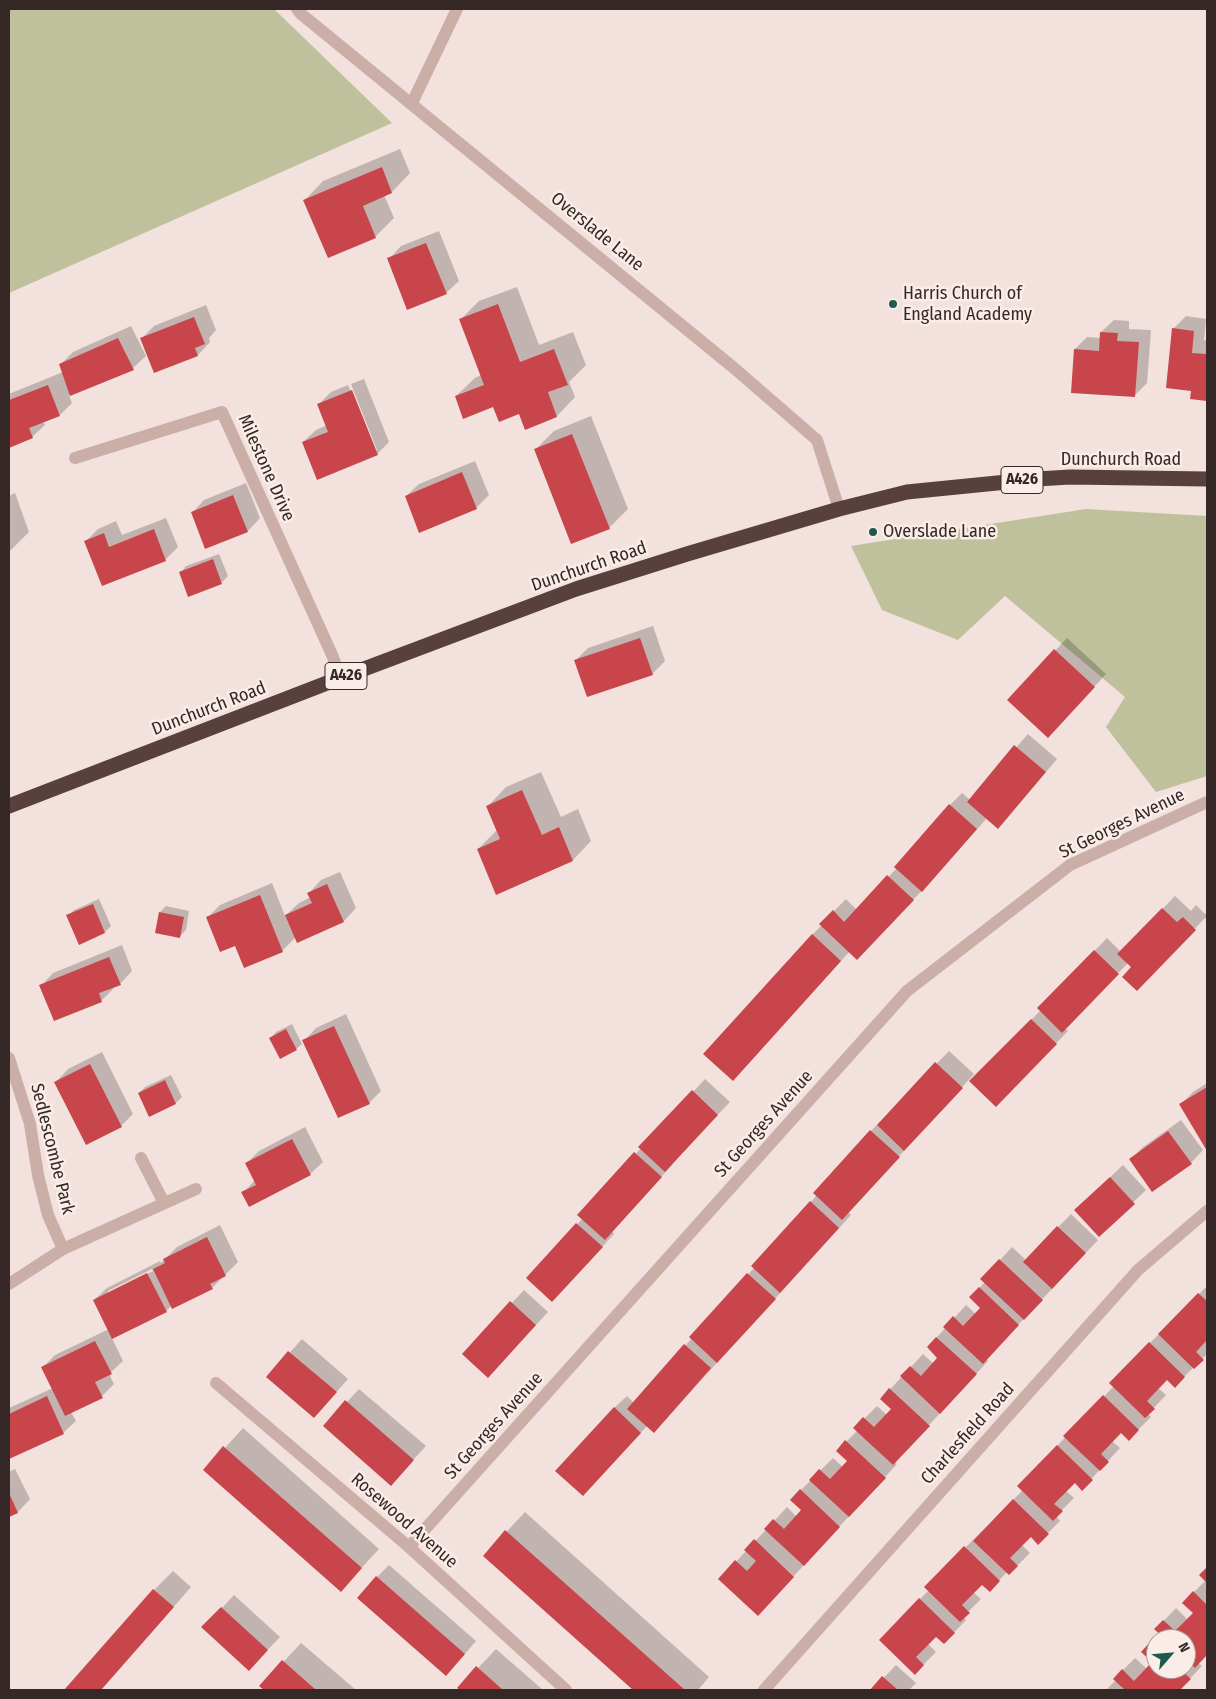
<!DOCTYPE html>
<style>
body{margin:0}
#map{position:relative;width:1216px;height:1699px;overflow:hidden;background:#f2e1dc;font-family:"Fira Sans Condensed",sans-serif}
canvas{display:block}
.frame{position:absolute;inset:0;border:10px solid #372828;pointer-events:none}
.north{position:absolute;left:1146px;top:1629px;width:50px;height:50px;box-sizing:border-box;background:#faede8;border:1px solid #ac9e9b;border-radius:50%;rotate:63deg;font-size:14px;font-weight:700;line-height:20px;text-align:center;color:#372828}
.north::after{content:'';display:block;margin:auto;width:18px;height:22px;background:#1d594c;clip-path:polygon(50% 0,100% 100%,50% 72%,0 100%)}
</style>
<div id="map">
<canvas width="1216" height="1699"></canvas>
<div class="frame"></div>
<div class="north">N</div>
</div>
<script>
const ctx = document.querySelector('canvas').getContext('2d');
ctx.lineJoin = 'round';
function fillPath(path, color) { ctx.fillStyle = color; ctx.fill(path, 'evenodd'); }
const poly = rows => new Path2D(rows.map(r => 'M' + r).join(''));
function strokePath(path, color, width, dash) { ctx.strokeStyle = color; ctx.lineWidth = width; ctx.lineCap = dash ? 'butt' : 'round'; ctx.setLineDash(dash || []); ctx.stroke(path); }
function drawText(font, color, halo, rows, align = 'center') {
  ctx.font = font + ' "Fira Sans Condensed",sans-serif'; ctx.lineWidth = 5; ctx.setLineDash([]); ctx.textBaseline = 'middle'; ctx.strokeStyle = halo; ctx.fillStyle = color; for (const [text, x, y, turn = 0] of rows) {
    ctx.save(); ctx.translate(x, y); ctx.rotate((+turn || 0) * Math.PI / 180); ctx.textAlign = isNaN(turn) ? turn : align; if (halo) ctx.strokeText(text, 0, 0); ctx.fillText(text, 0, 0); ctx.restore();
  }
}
const green = poly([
 [9,9,274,9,392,123,9,293],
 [1086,509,1207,516,1207,776,1156,792,1106,727,1125,697,1005,596,958,640,882,610,851,546]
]);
const shadow = poly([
 [400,149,410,173,392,192,384,195,394,218,375,237,305,200,323,181],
 [439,231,459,281,446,293,389,259,401,246],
 [517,287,539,345,573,332,586,365,569,382,575,397,557,416,525,428,520,413,456,396,475,378,481,375,460,320,479,301],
 [206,305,216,330,209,338,210,342,198,355,155,372,141,339,154,326],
 [1186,316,1206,319,1204,340,1207,341,1207,400,1192,398,1193,389,1173,329],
 [1114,320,1129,321,1129,329,1151,330,1147,383,1134,396,1075,349,1087,337,1101,338,1101,332],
 [131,326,146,356,133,368,69,395,72,403,60,415,43,421,45,425,32,437,10,446,9,394,63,372,60,365,73,352],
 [364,379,389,442,377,454,303,442,316,430,327,425,319,404,331,392,348,385,374,450,377,450,351,384],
 [591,416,628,509,609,528,535,450,554,431],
 [475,461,489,495,476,508,406,496,419,484],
 [246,483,260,518,248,531,206,548,192,513,204,500],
 [15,493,29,532,9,552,9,496],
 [166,518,178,547,165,560,103,585,86,541,98,529,116,521,122,535],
 [219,554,228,576,222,582,189,595,181,572,186,566],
 [653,626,665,661,652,674,575,661,588,648],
 [1067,638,1106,674,1060,724,1009,700],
 [1028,734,1057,759,1010,814,987,818,934,878,869,946,850,951,745,1067,812,935,822,925,821,924,846,899,857,910,897,868,950,805,962,793,970,800],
 [541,772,561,817,578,809,591,841,573,860,497,893,478,849,497,830,488,806,506,787],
 [340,872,356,908,344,921,298,941,296,937,282,951,236,944,208,917,220,905,272,883,285,916,299,903,311,897,309,893,321,880],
 [1175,896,1191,911,1196,905,1205,914,1207,912,1207,920,1205,918,1149,977,1128,963,1065,1028,1068,1031,996,1105,971,1081,1041,1010,1039,1008,1107,938,1121,952],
 [99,899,111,926,105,932,80,943,68,916,74,910],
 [166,906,189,911,186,930,180,936,160,912],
 [122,945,132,971,120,984,113,986,114,988,101,1001,41,986,53,973],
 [346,1014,381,1091,369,1103,304,1041,316,1028],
 [292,1024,302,1044,296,1049,271,1038,276,1032],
 [949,1051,974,1074,848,1212,851,1215,666,1419,654,1432,647,1426,595,1482,614,1408,627,1396,634,1403,692,1338,690,1337,754,1268,817,1195,814,1193,871,1131],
 [102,1052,133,1114,121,1126,56,1082,68,1069],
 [171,1075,182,1097,176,1103,149,1115,139,1093,145,1087],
 [705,1079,730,1102,672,1162,673,1164,612,1231,614,1234,564,1288,528,1278,583,1218,579,1215],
 [1207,1083,1207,1148,1181,1104,1193,1092],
 [1181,1120,1203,1150,1191,1163,1131,1159,1143,1147],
 [305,1127,323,1162,310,1174,243,1193,255,1180,247,1163,259,1151],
 [1123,1165,1146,1190,1099,1235,1088,1198],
 [1071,1214,1098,1240,986,1359,988,1361,895,1462,897,1464,770,1602,720,1579,787,1507,797,1517,803,1510,801,1490,833,1458,843,1467,848,1461,838,1450,858,1430,855,1428,877,1406,887,1415,893,1409,881,1399,911,1367,923,1354,934,1364,939,1358,928,1347,966,1305,976,1314,982,1308,971,1297,985,1282,982,1279,1000,1260,1012,1247,1026,1260],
 [220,1225,238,1262,212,1288,172,1305,166,1311,112,1338,123,1361,109,1374,114,1384,102,1396,71,1412,76,1421,63,1433,9,1458,9,1408,53,1388,42,1368,55,1355,109,1329,94,1300,107,1288,160,1261,161,1263,177,1247],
 [152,1269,153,1271,108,1294,108,1291],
 [1207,1286,1207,1354,1175,1386,1167,1379,1158,1388,1166,1395,1148,1414,1151,1417,1129,1439,1121,1432,1112,1441,1120,1448,1082,1489,1075,1481,1066,1491,1074,1498,1056,1516,1060,1521,1038,1543,1031,1536,1022,1545,1030,1553,1009,1574,1007,1572,990,1590,982,1583,973,1592,981,1599,963,1617,966,1620,944,1643,936,1635,928,1644,936,1652,915,1673,880,1640,929,1590,926,1587,1023,1490,1019,1486,1114,1386,1150,1343],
 [524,1290,548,1312,500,1364,464,1354],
 [302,1339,348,1379,314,1417,268,1377],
 [359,1389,426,1446,391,1484,325,1426],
 [243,1428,379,1549,341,1590,205,1470],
 [15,1469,30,1499,18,1512,9,1516,9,1472],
 [525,1512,709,1677,698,1690,635,1690,484,1556],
 [389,1565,476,1641,458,1662,377,1577],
 [1207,1569,1207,1654,1198,1663,1202,1666,1179,1690,1106,1690,1116,1680,1114,1679,1135,1658,1147,1669,1154,1662,1152,1642,1161,1633,1156,1629,1176,1608,1188,1620,1194,1613,1184,1602,1206,1580,1201,1575],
 [1156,1639,1186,1639,1186,1669,1156,1669],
 [173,1571,191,1587,101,1690,66,1690,154,1590],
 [234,1595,280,1637,261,1657,222,1608],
 [301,1643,356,1690,266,1690,261,1686],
 [496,1649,543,1690,462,1690,459,1688],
 [896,1665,916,1683,909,1690,872,1690]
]);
const building = poly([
 [382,167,392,193,363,206,376,238,328,258,303,200],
 [426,243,447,294,407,310,387,258],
 [498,304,520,362,554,349,568,385,548,392,557,417,525,430,519,414,499,422,493,407,463,419,455,396,484,385,459,319],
 [194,317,205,344,195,348,198,356,154,373,140,338],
 [1172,328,1194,331,1192,353,1207,354,1207,401,1190,399,1191,391,1166,388],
 [1100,332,1118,333,1117,341,1139,342,1135,397,1071,393,1074,349,1099,351],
 [118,338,134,370,70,396,59,364],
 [48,385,60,416,29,428,33,438,9,448,9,400],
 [352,390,378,455,317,480,302,442,328,432,317,404],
 [572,434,610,529,571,544,534,449],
 [462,472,477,509,419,533,405,496],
 [233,495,248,532,205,549,191,512],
 [154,529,166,561,102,586,84,541,104,533,109,547],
 [213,559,222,584,188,597,179,572],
 [640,638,653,675,587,697,574,660],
 [1054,649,1095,687,1048,738,1007,700],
 [1014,745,1046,772,998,829,967,802],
 [522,790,542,835,559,827,573,861,496,895,477,849,500,839,486,806],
 [949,804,977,829,922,892,894,867],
 [887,875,914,900,857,960,819,924,833,910,844,922],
 [327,884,344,922,297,943,285,915,312,903,307,893],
 [260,895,283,952,244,968,235,946,220,952,206,917],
 [93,904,105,933,79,945,66,915],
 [1162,908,1177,922,1183,917,1196,930,1137,991,1122,977,1131,967,1117,954],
 [159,912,184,917,180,938,155,933],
 [812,934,841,961,733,1081,703,1054],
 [1094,950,1119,974,1062,1033,1037,1008],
 [109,957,121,985,99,993,102,1002,54,1021,39,985],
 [1031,1019,1057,1044,996,1107,969,1081],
 [334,1026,370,1104,338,1118,302,1040],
 [286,1029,297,1050,280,1059,269,1038],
 [935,1062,963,1088,904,1151,877,1125],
 [90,1064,122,1127,86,1145,54,1082],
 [165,1080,176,1104,149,1117,138,1093],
 [1207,1087,1207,1151,1179,1104],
 [692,1090,718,1115,665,1172,638,1147],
 [870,1130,900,1157,842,1220,813,1193],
 [1168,1131,1192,1164,1152,1192,1129,1159],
 [292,1139,311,1175,249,1207,241,1192,256,1185,245,1163],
 [634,1152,662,1177,605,1240,577,1215],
 [1110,1177,1135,1204,1099,1237,1074,1210],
 [810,1201,839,1228,780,1293,751,1266],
 [576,1223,603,1247,552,1302,526,1278],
 [1057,1226,1086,1253,1052,1289,1023,1262],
 [207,1237,226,1276,210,1284,213,1289,172,1309,153,1269,165,1263,163,1259],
 [999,1259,1043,1300,1024,1320,980,1279],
 [147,1273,167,1312,112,1339,93,1300],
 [747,1273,776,1299,717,1363,689,1337],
 [979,1287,1019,1325,983,1364,943,1327,953,1316,963,1326,980,1308,969,1297],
 [1198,1293,1207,1301,1207,1340,1196,1352,1204,1360,1194,1369,1158,1334],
 [510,1301,536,1325,488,1378,462,1354],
 [936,1337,977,1374,940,1414,900,1376,910,1366,921,1376,937,1358,927,1347],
 [95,1341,112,1374,95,1382,103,1398,65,1416,41,1367],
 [1149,1342,1185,1377,1175,1388,1167,1380,1147,1401,1155,1409,1145,1418,1109,1383],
 [684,1344,711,1368,654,1433,627,1409],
 [288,1351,337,1392,314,1418,266,1377],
 [889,1388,930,1426,893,1465,853,1428,863,1417,874,1427,891,1409,880,1399],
 [1103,1395,1139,1430,1129,1441,1121,1433,1101,1454,1109,1462,1100,1471,1063,1436],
 [47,1396,64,1434,9,1459,9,1414],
 [345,1400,414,1460,391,1486,323,1426],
 [614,1407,641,1433,583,1496,555,1471],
 [845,1440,886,1478,849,1517,809,1480,819,1469,830,1479,847,1461,836,1451],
 [1057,1445,1093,1480,1082,1491,1075,1483,1054,1504,1063,1511,1053,1521,1017,1486],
 [223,1446,362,1568,341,1592,203,1470],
 [800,1489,840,1527,804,1566,764,1529,773,1519,784,1529,801,1510,790,1500],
 [9,1493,18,1513,9,1517],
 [1013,1499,1049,1534,1038,1545,1031,1537,1010,1558,1018,1566,1009,1575,973,1541],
 [505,1530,685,1690,633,1690,483,1556],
 [754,1539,794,1577,758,1616,718,1579,735,1560,747,1571,756,1561,744,1550],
 [964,1546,1000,1581,990,1592,982,1585,962,1605,970,1613,960,1622,924,1587],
 [1207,1567,1207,1583,1199,1575],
 [376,1576,465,1654,446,1676,357,1598],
 [153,1589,174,1607,101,1690,64,1690],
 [1193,1591,1207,1605,1207,1655,1195,1668,1186,1659,1186,1639,1165,1639,1154,1629,1163,1620,1175,1631,1193,1613,1182,1603],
 [919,1598,955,1633,944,1644,936,1637,916,1657,924,1665,915,1675,879,1640],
 [221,1607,268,1650,249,1671,201,1627],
 [1151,1641,1156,1646,1156,1669,1180,1669,1191,1679,1180,1690,1125,1690,1113,1679,1122,1669,1134,1681,1152,1662,1141,1652],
 [282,1660,316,1690,264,1690,259,1686],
 [476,1666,503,1690,460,1690,457,1688],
 [882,1676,898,1690,870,1690]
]);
const street = poly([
 [297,9,300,13,734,368,817,440,839,509],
 [412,103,457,9],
 [75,458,222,412,333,657,340,678],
 [9,1058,30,1124,38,1175,48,1215,63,1249,9,1284],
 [141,1158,164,1203],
 [63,1249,196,1189],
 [216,1383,409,1547,566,1690],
 [409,1547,907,991,1070,865,1207,802],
 [764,1690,1138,1270,1207,1211]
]);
const highway = poly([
 [9,806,340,678,576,589,687,554,839,509,907,492,1037,479,1070,477,1207,479]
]);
const markers = [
 [893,304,5,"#1d594c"],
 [873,532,5,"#1d594c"]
];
const shields = [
 [1022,480,42],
 [346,676,42]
];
const shieldNames = [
 ["A426",1022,480],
 ["A426",346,676]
];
const streetNames = [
 ["Overslade Lane",597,232,39],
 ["Dunchurch Road",1121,460],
 ["Milestone Drive",266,468,66],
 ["Dunchurch Road",589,567,-19],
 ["Dunchurch Road",209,709,-21],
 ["St Georges Avenue",1122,824,-26],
 ["St Georges Avenue",764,1124,-48],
 ["Sedlescombe Park",52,1149,76],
 ["St Georges Avenue",494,1426,-48],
 ["Charlesfield Road",968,1434,-48],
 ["Rosewood Avenue",404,1521,41]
];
const poiNames = [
 ["Harris Church of",903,294],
 ["England Academy",903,315],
 ["Overslade Lane",883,532]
];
fillPath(green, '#bfc19c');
fillPath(shadow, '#0003');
fillPath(building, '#c7454b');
strokePath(street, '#caaea7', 12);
strokePath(highway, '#58403f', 15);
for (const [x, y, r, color] of markers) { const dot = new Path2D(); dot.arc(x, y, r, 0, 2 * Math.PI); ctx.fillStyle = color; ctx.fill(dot); strokePath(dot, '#faede8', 2); }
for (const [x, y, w] of shields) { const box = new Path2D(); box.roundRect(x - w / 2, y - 13.5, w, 27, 4); ctx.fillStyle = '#faede8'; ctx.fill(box); strokePath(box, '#372828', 1); }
drawText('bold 16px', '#372828', null, shieldNames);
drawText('18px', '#372828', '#faede8', streetNames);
drawText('18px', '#372828', '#faede8', poiNames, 'left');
</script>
